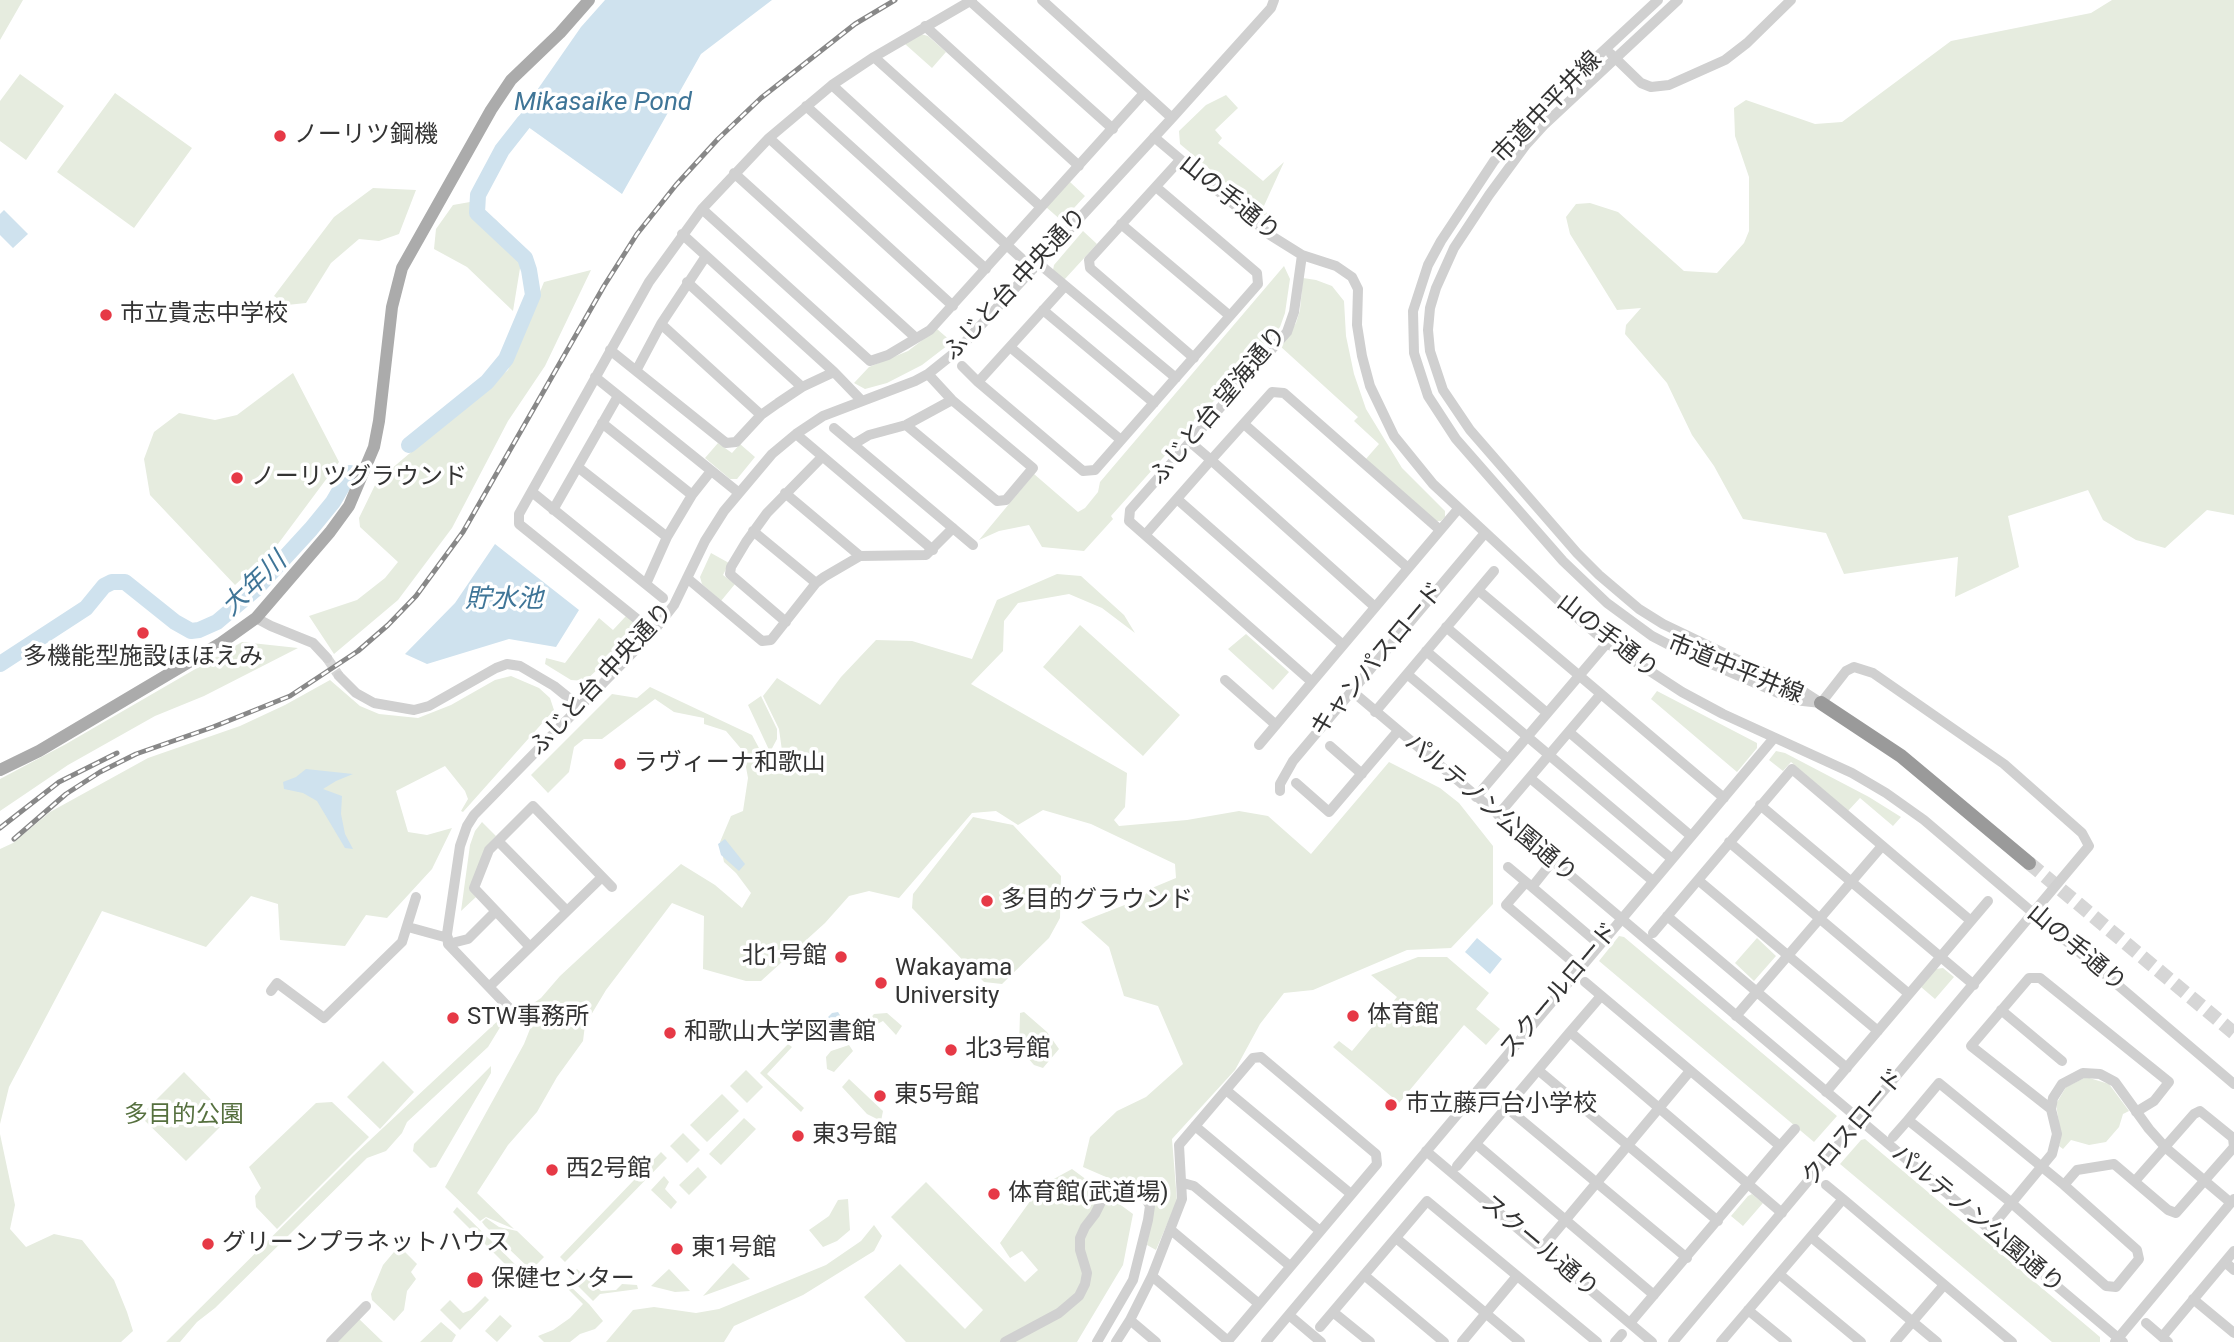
<!DOCTYPE html>
<meta charset="utf-8">
<style>
body{margin:0}
canvas{display:block;background:#fff}
</style>
<canvas width="2234" height="1342"></canvas>
<script>
const ctx = document.querySelector('canvas').getContext('2d');
ctx.lineJoin = 'round';
function fillPath(path, color) { ctx.fillStyle = color; ctx.fill(path, 'evenodd'); }
const poly = rows => new Path2D(rows.map(r => 'M' + r).join(''));
function strokePath(path, color, width, dash) { ctx.strokeStyle = color; ctx.lineWidth = width; ctx.lineCap = dash ? 'butt' : 'round'; ctx.setLineDash(dash || []); ctx.stroke(path); }
function drawText(font, color, halo, rows, align = 'center') {
  ctx.font = font + ' Roboto,"Noto Sans JP",sans-serif'; ctx.lineWidth = 7; ctx.setLineDash([]); ctx.textBaseline = 'middle'; ctx.strokeStyle = halo; ctx.fillStyle = color; for (const [text, x, y, turn = 0] of rows) {
    ctx.save(); ctx.translate(x, y); ctx.rotate((+turn || 0) * Math.PI / 180); ctx.textAlign = isNaN(turn) ? turn : align; if (halo) ctx.strokeText(text, 0, 0); ctx.fillText(text, 0, 0); ctx.restore();
  }
}
const green = poly([
 [0,0,23,0,0,40],
 [2112,0,2234,0,2234,515,2207,510,2165,548,2136,540,2103,520,2088,490,2008,516,2019,567,1955,597,1958,557,1844,574,1826,533,1743,519,1714,466,1692,435,1667,383,1625,334,1626,325,1641,308,1617,310,1570,234,1566,217,1576,204,1590,203,1618,212,1684,271,1717,273,1744,243,1749,231,1749,177,1735,136,1734,108,1746,100,1815,124,1842,122,1951,41,2091,13],
 [921,34,928,36,946,52,932,68,905,44],
 [20,74,64,106,26,160,0,141,0,101],
 [115,93,192,148,134,228,57,172],
 [1226,95,1238,108,1215,130,1222,138,1218,143,1263,181,1284,162,1263,208,1276,225,1180,144,1179,131,1206,105],
 [1070,182,1085,196,1062,221,1046,207],
 [373,188,416,190,399,234,379,241,359,239,331,263,306,303,287,305,274,296,334,217],
 [470,202,496,220,523,250,513,311,467,267,434,249,436,229,453,205],
 [1083,231,1097,244,1064,280,1053,270,1054,265],
 [1284,266,1290,279,1285,313,1280,327,1111,516,1113,519,1084,551,1042,547,1029,525,999,531,979,540,1034,474,1078,512,1085,508,1098,492,1100,482],
 [591,270,545,366,508,421,452,528,398,600,334,654,309,616,357,600,385,578,398,562,360,527,359,518,377,481,508,370,544,282],
 [1303,278,1316,280,1332,286,1344,301,1346,336,1354,374,1366,409,1402,468,1445,511,1445,517,1441,521,1434,521,1365,460,1379,444,1354,421,1358,417,1280,346,1296,323,1300,310],
 [937,329,952,342,922,365,887,383,865,389,854,383,869,367,908,351],
 [293,373,339,462,275,548,235,585,150,495,144,459,154,432,179,413,215,420,237,415],
 [718,443,732,453,740,444,755,457,737,479,730,479,705,458],
 [711,553,729,563,723,575,735,584,721,601,702,584,700,577],
 [1057,574,1081,576,1124,615,1135,633,1102,608,1069,594,1018,603,1004,621,1003,651,971,684,1127,773,1125,807,1114,820,1119,826,1187,820,1239,811,1268,816,1311,854,1389,762,1440,788,1459,803,1493,846,1493,904,1451,948,1407,950,1313,990,1284,993,1260,1024,1235,1070,1172,1139,1177,1201,1156,1250,1147,1245,1153,1208,1152,1197,1083,1167,1090,1137,1117,1111,1146,1097,1183,1064,1158,1006,1124,996,1109,947,1081,922,1140,899,1152,888,1176,878,1175,864,1091,824,1043,810,1018,825,996,811,972,813,899,898,869,891,849,896,825,923,761,981,746,981,703,969,704,916,672,903,606,990,585,1025,583,1041,557,1077,537,1112,508,1145,477,1193,514,1229,486,1217,480,1221,445,1187,524,1044,530,1029,530,1018,525,1009,541,998,560,976,681,864,715,885,742,908,751,893,736,873,724,862,720,842,731,816,743,811,748,778,743,751,726,731,704,724,704,718,674,712,655,699,602,739,584,739,574,747,569,772,548,793,531,775,612,694,637,698,650,687,752,735,773,774,783,758,779,729,763,696,777,678,820,705,841,677,876,640,912,641,972,659,997,600],
 [626,616,638,625,638,632,585,681,571,680,545,664,546,658,565,663,599,618,613,630],
 [1080,625,1180,715,1143,756,1043,667],
 [1246,634,1289,672,1273,690,1228,649],
 [242,642,298,648,204,696,155,716,68,765,0,811,0,779,66,744],
 [511,676,539,688,550,698,554,710,463,812,461,811,468,799,465,791,445,766,396,791,408,832,427,835,452,828,432,869,387,918,366,915,345,946,280,940,278,904,251,896,206,947,102,911,9,1087,0,1124,0,849,13,843,50,812,148,758,240,726,285,705,330,680,360,706,379,714,418,718,451,705,495,680],
 [1657,691,1757,743,1757,748,1737,772,1651,699],
 [761,696,777,729,777,739,770,752,748,705],
 [1776,751,1785,753,1869,797,1901,817,1893,826,1860,798,1848,811,1791,762,1783,771,1769,760],
 [973,817,1013,825,1061,876,1060,918,1049,938,1002,984,984,982,912,908,913,894],
 [482,822,496,836,486,847,469,889,476,897,461,911,470,845,475,831],
 [1619,936,1624,937,1837,1116,1814,1142,1599,961],
 [1757,938,1776,956,1754,981,1735,963],
 [1418,957,1447,957,1489,993,1476,1009,1500,1029,1486,1045,1464,1025,1399,1103,1333,1047,1339,1041,1352,1051,1397,997,1371,975],
 [1943,968,1954,977,1935,999,1921,987,1936,969],
 [1024,1012,1047,1032,1059,1049,1043,1068,1034,1065,1019,1048,1020,1013],
 [887,1013,902,1026,896,1035,883,1021,873,1026,868,1021,874,1014],
 [504,1015,507,1016,488,1047,407,1122,402,1133,386,1151,367,1158,215,1308,197,1322,180,1342,166,1342,354,1155],
 [788,1044,792,1047,767,1074,804,1108,801,1112,760,1073],
 [849,1045,853,1051,834,1072,827,1069,826,1057,831,1051],
 [383,1061,414,1092,380,1129,347,1097],
 [491,1066,491,1073,436,1167,430,1168,413,1151,414,1144],
 [746,1070,763,1087,747,1103,730,1086],
 [184,1072,229,1118,186,1161,140,1116],
 [2086,1077,2109,1084,2129,1111,2123,1114,2119,1127,2106,1142,2089,1145,2071,1140,2063,1149,2059,1146,2061,1136,2056,1104,2066,1087],
 [849,1079,883,1111,881,1121,867,1114,842,1087],
 [722,1094,739,1111,707,1142,690,1125],
 [332,1102,369,1137,277,1229,256,1207,255,1196,261,1188,249,1167,316,1103],
 [744,1118,756,1129,721,1165,709,1154],
 [683,1133,700,1150,687,1163,670,1146],
 [0,1134,15,1205,10,1229,26,1247,54,1234,82,1240,114,1280,127,1312,133,1331,121,1342,0,1342],
 [1865,1139,2100,1337,2100,1342,2052,1342,1840,1164,1861,1140],
 [661,1152,667,1158,565,1262,560,1257],
 [698,1167,707,1177,689,1195,679,1185],
 [1072,1169,1133,1214,1123,1265,1077,1342,906,1342,864,1297,900,1264,965,1329,983,1310,891,1217,926,1182,1025,1282,1038,1270,1022,1251,1010,1258,1000,1243,1041,1186],
 [664,1176,669,1182,665,1189,677,1202,671,1209,651,1190],
 [1752,1194,1763,1203,1743,1226,1731,1216,1748,1196],
 [848,1199,850,1230,837,1241,823,1247,809,1230,829,1216,838,1200],
 [457,1207,528,1277,523,1282,453,1212],
 [486,1218,499,1227,517,1231,544,1257,531,1270,485,1226,482,1222],
 [874,1225,882,1236,874,1251,803,1295,734,1326,724,1342,606,1342,633,1310,654,1307,696,1313,719,1309,826,1265,861,1241],
 [399,1246,417,1264,411,1272,416,1279,407,1291,404,1310,394,1321,372,1300,371,1294,383,1265],
 [733,1263,750,1279,703,1296],
 [577,1269,601,1291,616,1290,622,1284,637,1285,638,1289,600,1294,593,1301,569,1277],
 [669,1269,690,1291,675,1292,651,1286],
 [569,1285,589,1304,603,1321,595,1329,580,1334,570,1342,544,1342,538,1336,553,1330,570,1318,583,1304,566,1287],
 [485,1296,489,1300,460,1330,440,1310,450,1300,463,1313,471,1310],
 [500,1315,512,1326,497,1342,485,1331],
 [357,1317,383,1342,333,1342],
 [441,1322,456,1335,452,1342,420,1342]
]);
const water = poly([
 [605,0,772,0,701,54,622,194,517,119,581,27],
 [4,210,28,234,13,248,0,235,0,214],
 [495,544,579,610,556,647,509,639,427,664,405,654,455,603],
 [306,769,353,774,336,781,323,789,342,796,341,814,345,834,353,849,345,848,317,801,303,793,284,789,283,782,296,777],
 [725,839,745,864,739,871,721,855,718,844],
 [1477,938,1502,959,1490,974,1465,952],
 [838,1012,843,1020,837,1027,830,1024,814,1037,807,1037,806,1033,821,1019,826,1019,832,1013]
]);
const river = poly([
 [409,445,487,382,506,359,533,295,529,270,525,258,477,213,478,195,502,150,524,122],
 [0,664,86,608,104,586,112,582,125,582,175,622,191,631,199,630,217,622,256,589,311,529,333,502,350,473]
]);
const minorTunnel = poly([
 [327,658,339,676]
]);
const highwayTunnel = poly([
 [2029,863,2234,1033]
]);
const minor = poly([
 [1042,0,1172,118],
 [1658,0,1530,119,1494,161,1441,241,1428,265,1413,311,1414,353,1428,396,1456,439,1563,561,1607,603,1652,636,1679,650,1794,700,1821,703],
 [1678,0,1545,124,1525,146,1489,195,1454,248,1436,288,1430,308,1428,330,1430,351,1443,390,1470,430,1577,553,1599,575,1639,609,1663,624,1801,690,1818,701],
 [970,1,1113,129],
 [925,26,1079,166],
 [1611,54,1641,83,1651,87,1669,85,1725,60,1747,43,1791,0],
 [874,57,1041,207],
 [832,85,1033,269],
 [806,106,986,269],
 [1154,137,1270,235,1302,255,1336,266,1352,277,1358,289,1357,325,1362,356,1370,386,1394,436,1433,484,1574,615,1607,643,1682,692,1723,714,1852,773,1886,793,1924,820,2234,1084],
 [769,138,953,306],
 [1180,160,1089,260,1090,268,1194,358],
 [734,173,916,338],
 [702,209,870,361,888,355,930,330,1144,93],
 [1121,224,1230,316],
 [682,234,834,372,862,401],
 [1302,255,1294,312,1287,332,1130,510,1129,521,1312,682,1459,508],
 [1038,263,1176,378],
 [687,282,802,387],
 [1065,286,978,382,1083,471,1095,470,1258,284,1257,273,1156,187],
 [1043,310,1154,403],
 [661,324,761,415],
 [1010,347,1121,440],
 [610,350,726,443,736,442,761,415,778,403,802,387,834,372],
 [962,366,978,382],
 [636,371,661,324,706,256],
 [595,377,739,493],
 [602,423,692,495],
 [1244,424,1408,568],
 [906,425,997,501,1006,500,1033,468,952,400,928,374],
 [834,428,973,545],
 [796,434,933,550],
 [854,444,869,435,906,425,952,400],
 [579,468,667,537],
 [532,492,663,598],
 [785,493,860,556],
 [1177,499,1343,645],
 [553,510,618,396],
 [753,531,816,583],
 [1145,535,1211,460,1190,442],
 [687,578,762,641,771,640,816,583,824,577,860,556,926,555,953,528],
 [646,584,667,537,692,495,711,471],
 [1478,590,1724,798],
 [1375,607,1211,460,1272,392,1284,393,1440,530],
 [256,618,271,626,313,643,327,658],
 [786,622,730,574,731,567,746,542,767,513,822,457],
 [1446,627,1547,713],
 [653,632,519,524,519,514,649,282,702,209,769,138,832,85,874,57,972,0],
 [1426,651,1672,859],
 [1407,674,1508,759],
 [339,676,356,693,374,703,414,710,429,706,496,668,507,664,520,666,554,686,580,707],
 [1225,680,1276,725],
 [1359,697,2123,1342],
 [1375,712,1494,571],
 [1569,732,1691,836],
 [1259,745,1312,682],
 [1330,746,1362,774],
 [1530,778,1653,881],
 [1296,783,1329,812,1398,731],
 [1280,791,1280,784,1293,761,1485,533],
 [1476,797,1607,643],
 [1760,805,1974,985],
 [1498,815,1600,695],
 [498,841,567,911],
 [1729,842,1909,994],
 [1552,862,1532,887,1526,882,1506,905,1580,968],
 [1508,867,1526,882],
 [1698,880,1878,1031],
 [1532,887,1600,945],
 [1667,916,1847,1068],
 [1971,921,1988,901],
 [408,927,448,938],
 [1653,933,1792,769,1971,921,1826,1092],
 [448,944,468,939,496,911],
 [530,947,474,888,489,850,533,806,612,887],
 [1585,982,1780,1146,1630,1323],
 [489,987,602,877],
 [271,991,277,983,324,1018,402,942,416,897],
 [1601,996,1570,1032,1782,1213],
 [2001,1010,2062,1061],
 [512,1011,448,944,447,934,460,846,467,826,474,815,653,632,674,605,705,541,724,511,772,454,796,434,823,416,915,381,928,374,958,350,1172,118,1271,8,1274,0],
 [1736,1016,1882,846],
 [1538,1070,1718,1221],
 [1226,1090,1351,1194],
 [1507,1108,1687,1258],
 [2051,1109,1971,1046,2029,978,2040,978,2169,1082,2154,1101,2136,1112],
 [1195,1126,1320,1231],
 [1893,1137,1908,1120],
 [1476,1144,1654,1295],
 [1780,1146,1795,1129],
 [1426,1151,1652,1342],
 [1457,1166,1570,1032],
 [1183,1183,1194,1186,1290,1266],
 [1826,1185,1843,1199],
 [2064,1185,2137,1250,2139,1259,2116,1287,2106,1286,2008,1200,1908,1120,1939,1083,2064,1185,2077,1170,2114,1164,2168,1210,2176,1213,2234,1147,2233,1138,2200,1111,2194,1114,2135,1181],
 [1171,1230,1259,1304],
 [1989,1230,2052,1154,2057,1134,2051,1109,2053,1098,2062,1084,2083,1073,2100,1074,2115,1082,2149,1129,2166,1148,2231,1203],
 [1811,1237,1937,1342],
 [1396,1238,1520,1342],
 [1542,1248,1690,1071],
 [2225,1262,2234,1270],
 [1779,1274,1861,1342],
 [1364,1275,1444,1342],
 [1152,1276,1228,1341],
 [2193,1299,2234,1333],
 [1748,1310,1787,1342],
 [1333,1312,1370,1342],
 [1289,1315,1321,1342],
 [1130,1320,1156,1342],
 [2146,1323,2168,1342],
 [1320,1327,1427,1201,1597,1342],
 [2162,1337,2234,1251],
 [331,1342,366,1306],
 [1005,1342,1059,1313,1079,1296,1085,1284,1087,1273,1080,1250,1080,1238,1085,1227,1095,1214,1107,1190,1113,1187,1125,1189,1145,1197,1150,1206,1148,1220,1133,1280,1097,1342],
 [1116,1342,1130,1320,1152,1276,1182,1199,1179,1145,1253,1058,1261,1057,1376,1154,1377,1164,1227,1342],
 [1266,1342,1774,738],
 [1462,1342,1517,1276],
 [1615,1342,1622,1334],
 [1673,1342,2089,846,2082,833,2004,764,1873,673,1854,667,1846,671,1821,703],
 [1721,1342,1843,1199,2012,1342],
 [1895,1342,1944,1285],
 [2115,1342,2234,1199]
]);
const major = poly([
 [0,770,39,751,221,643,256,618,330,532,349,506,374,447,379,421,392,307,402,268,491,110,511,80,560,33,589,0]
]);
const highway = poly([
 [1821,703,1901,756,2029,863]
]);
const rail = poly([
 [0,828,59,782,117,753],
 [14,839,66,794,100,772,136,754,213,727,290,696,358,651,388,625,416,596,463,532,604,286,637,234,676,185,718,139,761,98,855,24,895,0]
]);
const markers = [
 [280,136,7,"#e63946"],
 [106,315,7,"#e63946"],
 [237,478,7,"#e63946"],
 [143,633,7,"#e63946"],
 [620,764,7,"#e63946"],
 [987,901,7,"#e63946"],
 [841,957,7,"#e63946"],
 [881,983,7,"#e63946"],
 [1353,1016,7,"#e63946"],
 [453,1018,7,"#e63946"],
 [670,1033,7,"#e63946"],
 [951,1050,7,"#e63946"],
 [880,1096,7,"#e63946"],
 [1391,1105,7,"#e63946"],
 [798,1136,7,"#e63946"],
 [552,1170,7,"#e63946"],
 [994,1194,7,"#e63946"],
 [208,1244,7,"#e63946"],
 [677,1249,7,"#e63946"],
 [475,1280,9,"#e63946"]
];
const streetNames = [
 ["市道中平井線",1548,108,-46],
 ["山の手通り",1229,199,39],
 ["ふじと台 中央通り",1016,285,-47],
 ["ふじと台 望海通り",1219,406,-50],
 ["山の手通り",1607,637,38],
 ["キャンパスロード",1378,660,-50],
 ["市道中平井線",1735,670,22],
 ["ふじと台 中央通り",602,680,-47],
 ["パルテノン公園通り",1490,809,40],
 ["山の手通り",2076,949,40],
 ["スクールロード",1560,991,-50],
 ["クロスロード",1854,1128,-50],
 ["パルテノン公園通り",1977,1220,40],
 ["スクール通り",1539,1247,40]
];
const poiNames = [
 ["ノーリツ鋼機",294,136],
 ["市立貴志中学校",120,315],
 ["ノーリツグラウンド",251,478],
 ["多機能型施設ほほえみ",143,658,"center"],
 ["ラヴィーナ和歌山",634,764],
 ["多目的グラウンド",1001,901],
 ["北1号館",827,957,"right"],
 ["Wakayama",895,969],
 ["University",895,997],
 ["体育館",1367,1016],
 ["STW事務所",467,1018],
 ["和歌山大学図書館",684,1033],
 ["北3号館",965,1050],
 ["東5号館",894,1096],
 ["市立藤戸台小学校",1405,1105],
 ["東3号館",812,1136],
 ["西2号館",566,1170],
 ["体育館(武道場)",1008,1194],
 ["グリーンプラネットハウス",222,1244],
 ["東1号館",691,1249],
 ["保健センター",491,1280]
];
const parkNames = [
 ["多目的公園",184,1116]
];
const waterNames = [
 ["Mikasaike Pond",603,103],
 ["大年川",255,585,-44],
 ["貯水池",504,600]
];
fillPath(green, '#e6ecdf');
fillPath(water, '#cfe2ee');
strokePath(river, '#cfe2ee', 16);
strokePath(minorTunnel, '#d6d6d6', 10, [10, 5]);
strokePath(highwayTunnel, '#d6d6d6', 14, [14, 7]);
strokePath(minor, '#d0d0d0', 10);
strokePath(major, '#ababab', 12);
strokePath(highway, '#9a9a9a', 14);
strokePath(rail, '#888', 5);
strokePath(rail, '#fff', 2.5, [8]);
for (const [x, y, r, color] of markers) { const dot = new Path2D(); dot.arc(x, y, r, 0, 2 * Math.PI); ctx.fillStyle = color; ctx.fill(dot); strokePath(dot, '#fff', 2.5); }
drawText('24px', '#333', '#fff', streetNames);
drawText('24px', '#333', '#fff', poiNames, 'left');
drawText('24px', '#56703f', '#fff', parkNames);
drawText('italic 26px', '#3f7597', '#fff', waterNames);
</script>
